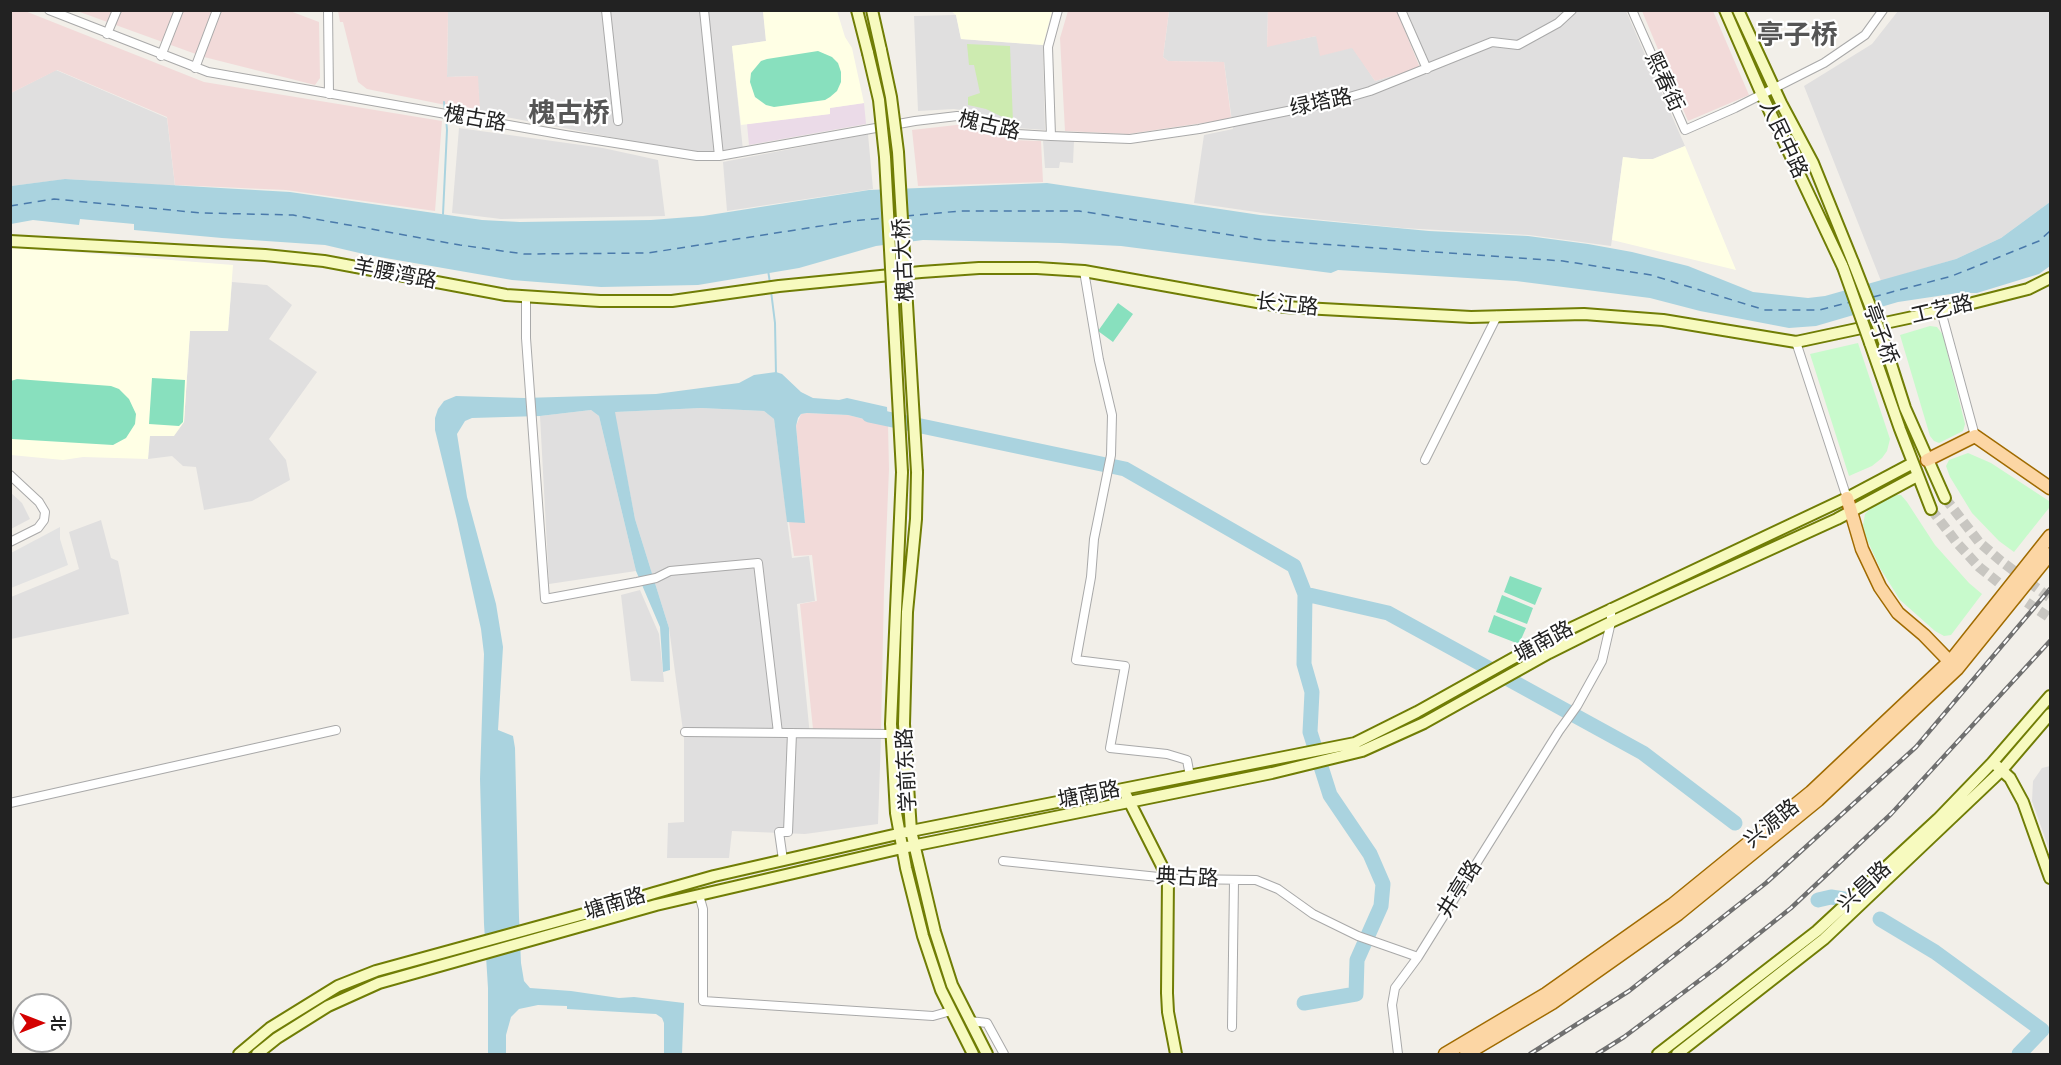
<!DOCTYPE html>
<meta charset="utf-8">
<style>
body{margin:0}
#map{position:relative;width:2061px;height:1065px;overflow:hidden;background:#f2efe9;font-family:"IBM Plex Sans","Noto Sans SC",sans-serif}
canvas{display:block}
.frame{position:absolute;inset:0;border:12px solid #222;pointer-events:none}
.north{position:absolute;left:12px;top:993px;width:60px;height:60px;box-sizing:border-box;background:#fff;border:2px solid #a7a7a7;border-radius:50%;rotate:90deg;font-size:16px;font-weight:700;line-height:24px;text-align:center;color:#222}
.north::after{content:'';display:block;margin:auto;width:21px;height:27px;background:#d40000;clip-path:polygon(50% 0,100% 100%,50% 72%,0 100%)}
</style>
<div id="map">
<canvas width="2061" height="1065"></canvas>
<div class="frame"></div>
<div class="north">北</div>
</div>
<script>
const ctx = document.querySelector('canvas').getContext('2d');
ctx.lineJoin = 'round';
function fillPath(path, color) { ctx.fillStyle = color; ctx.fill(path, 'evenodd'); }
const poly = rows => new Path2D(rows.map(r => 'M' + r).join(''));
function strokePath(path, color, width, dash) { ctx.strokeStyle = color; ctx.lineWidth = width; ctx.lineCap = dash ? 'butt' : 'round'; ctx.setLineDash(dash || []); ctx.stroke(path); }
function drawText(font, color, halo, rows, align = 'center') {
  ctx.font = font + ' "IBM Plex Sans","Noto Sans SC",sans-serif'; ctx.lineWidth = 4.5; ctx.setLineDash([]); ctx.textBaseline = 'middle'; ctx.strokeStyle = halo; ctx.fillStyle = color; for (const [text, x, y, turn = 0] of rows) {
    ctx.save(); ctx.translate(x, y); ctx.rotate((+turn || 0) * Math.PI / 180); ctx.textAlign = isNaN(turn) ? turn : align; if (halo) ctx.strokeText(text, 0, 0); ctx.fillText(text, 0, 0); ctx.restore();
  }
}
const residential = poly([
 [448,11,763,11,766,41,732,46,743,150,699,154,480,112,477,76,447,77],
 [1169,11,1268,11,1267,46,1316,36,1353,47,1375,81,1429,65,1407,11,1626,11,1685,146,1653,159,1640,159,1623,157,1611,246,1529,235,1402,228,1284,216,1194,203,1204,135,1233,129,1224,62,1168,61,1163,57],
 [1898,11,2050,11,2050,202,2001,238,1956,259,1881,281,1804,86,1872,44],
 [956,15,961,39,1043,45,1045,130,1018,128,973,112,954,109,918,111,914,16],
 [56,70,167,118,175,186,67,179,11,186,11,93],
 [459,128,603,148,658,160,665,216,501,219,452,213],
 [868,134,873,189,727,211,723,162],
 [1043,141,1074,141,1073,163,1060,162,1059,168,1045,168],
 [232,282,267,285,292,305,269,339,317,372,269,439,286,460,290,480,252,501,204,510,196,467,183,466,172,456,148,459,149,436,184,422,190,331,228,331],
 [701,408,764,411,774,419,792,558,809,556,815,601,797,604,810,736,881,737,878,824,805,834,732,831,729,858,667,858,668,823,684,822,684,738,669,628,635,519,614,412],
 [591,410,599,416,636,571,549,584,540,416],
 [10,492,22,503,30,519,11,529],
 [101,520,111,558,118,561,129,614,11,639,11,597,79,569,69,532],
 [640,590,659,634,664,682,631,681,621,595],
 [2050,766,2050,852,2032,801,2033,781,2042,768]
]);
const commercial = poly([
 [11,10,25,11,204,82,442,121,435,211,286,190,175,185,167,117,57,70,11,93],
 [77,11,290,11,319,22,320,78,315,85,204,57],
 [338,11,448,11,447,77,478,76,480,112,367,89,358,82,343,22,340,22],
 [1068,11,1169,11,1163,57,1168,61,1224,62,1231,117,1223,120,1128,134,1065,131,1060,38],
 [1268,11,1397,11,1420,68,1375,81,1352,48,1320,56,1316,36,1267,47],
 [1642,11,1713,11,1749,95,1688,121],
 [965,124,1013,140,1041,141,1043,182,918,186,912,130],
 [807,413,848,415,888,425,889,469,884,590,881,730,813,729,800,604,817,601,812,555,794,556,789,522,805,522,796,426,801,414]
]);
const industrial = poly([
 [864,103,866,124,749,145,747,124,830,114,829,108]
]);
const education = poly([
 [763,11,837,11,845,37,852,48,864,103,830,108,830,114,741,125,732,46,766,41],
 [951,11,1052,11,1043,45,961,39,956,15],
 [1685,146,1736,270,1612,240,1623,157,1640,159,1653,159],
 [10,247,233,265,228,331,190,331,184,422,174,436,150,436,148,459,83,457,63,460,11,455]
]);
const grass = poly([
 [967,44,1010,46,1013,122,986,109,968,105,968,97,980,93,974,65,969,65]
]);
const park = poly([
 [1930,326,1937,327,1943,335,1965,424,1963,431,1939,443,1934,441,1930,436,1900,335],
 [1858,343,1890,439,1887,451,1882,458,1872,466,1849,476,1810,354],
 [1968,453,1991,463,2049,501,2049,508,2014,552,1999,541,1972,513,1950,477,1946,466,1949,460],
 [1896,495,1901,495,1907,502,1935,545,1969,583,1982,594,1951,635,1944,636,1935,631,1900,600,1880,568,1865,535,1863,525,1865,514,1872,507]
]);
const pitch = poly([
 [818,51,832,57,838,63,841,72,841,82,837,91,830,97,825,100,774,107,766,105,755,97,750,82,751,73,761,61,767,59],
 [1118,303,1133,314,1113,342,1098,331],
 [152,378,185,380,183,422,179,426,149,424],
 [17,379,111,386,119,389,129,399,136,414,135,424,126,438,113,445,12,439,10,438,11,381],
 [1510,576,1542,588,1535,605,1504,592],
 [1502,595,1533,608,1527,624,1496,612],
 [1494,615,1526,628,1519,644,1488,632]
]);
const parking = poly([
 [60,527,60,539,68,565,11,588,11,553]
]);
const water = poly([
 [65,179,290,192,482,220,520,222,651,220,703,216,869,190,1047,183,1260,215,1429,231,1528,236,1588,244,1632,252,1688,266,1753,292,1808,298,1825,296,1956,259,2001,238,2050,202,2050,266,2039,274,1977,293,1958,293,1898,302,1816,326,1789,328,1700,311,1650,298,1516,281,1338,270,1331,273,1121,246,1060,243,923,240,876,246,799,268,698,285,601,287,512,280,368,255,325,245,222,238,134,230,134,224,80,219,79,225,33,220,11,224,11,186],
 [776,372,782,374,801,392,813,398,839,400,847,398,887,407,888,425,848,415,807,413,801,414,798,418,796,426,805,523,787,522,774,419,764,411,701,408,615,412,635,519,669,628,670,670,663,672,660,627,636,571,599,416,591,410,540,416,472,418,465,421,457,434,467,497,496,604,503,647,498,730,513,736,515,748,519,917,521,963,524,981,530,988,571,991,619,998,634,997,684,1003,682,1054,664,1054,664,1023,662,1018,656,1014,567,1009,567,1006,538,1005,519,1009,511,1017,506,1035,506,1054,488,1054,488,988,484,924,480,779,484,654,481,629,457,520,435,430,435,418,438,409,444,401,456,396,524,398,656,394,739,383,754,375]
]);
const stream = poly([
 [444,102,445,111],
 [443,214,447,130,446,117],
 [768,270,770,283],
 [771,291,775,323,776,375]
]);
const river = poly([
 [869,415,1125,469,1294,566,1305,594,1388,613,1643,753,1735,823],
 [1818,900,1831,897,1844,899],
 [1880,919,1935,952,2042,1030,2019,1054],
 [1304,1003,1356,994,1357,960,1381,906,1383,884,1370,854,1330,795,1310,732,1312,692,1304,664,1305,594]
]);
const ferry = poly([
 [10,206,54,199,202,213,293,215,460,245,524,254,648,253,853,221,883,218],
 [906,216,960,211,1079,211,1263,240,1563,261,1651,275,1765,310,1819,310,1851,302],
 [1873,297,1952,276,2039,241,2050,231]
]);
const secondaryTunnel = poly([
 [1945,498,1979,542,2001,561,2050,598],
 [1931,509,1957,543,1979,567,2004,587,2050,618]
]);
const street = poly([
 [49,10,208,72,565,135,697,156,719,156,915,121,957,116,973,119,1017,134,1051,136,1130,139,1199,129,1332,102,1370,91,1492,42,1518,45,1558,23,1572,10],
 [328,10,329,94],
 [606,10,618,121],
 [704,10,719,156],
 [1401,10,1427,69],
 [1632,10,1685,130,1735,108,1824,63,1865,35,1883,10],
 [107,34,117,10],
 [161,56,179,10],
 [195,68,217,10],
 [1051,136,1048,47,1058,10],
 [1084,271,1099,360,1112,415,1111,455,1094,539,1091,577,1076,660,1125,666,1110,748,1167,754,1187,760,1190,776],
 [526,296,526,338,545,599,637,582,656,578,670,571,758,563,778,733],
 [1941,311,1975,436],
 [1796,342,1847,498],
 [1425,460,1497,316],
 [10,475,39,502,45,512,44,520,38,528,10,542],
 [685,732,891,734],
 [10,803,336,730],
 [783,860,779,832,788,832,792,733],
 [1003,861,1178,879,1256,880,1278,889,1313,914,1358,936,1418,957],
 [699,895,703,909,703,1001,933,1016,951,1011],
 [970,1021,987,1023,1004,1054],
 [1232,1027,1234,881],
 [1398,1054,1392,1005,1395,988,1418,957,1559,731,1577,706,1602,661,1611,622,1611,608]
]);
const secondary = poly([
 [857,10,868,53],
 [872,10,881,50],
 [1725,10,1762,95,1843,267],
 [1738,10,1781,103,1813,163,1853,262],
 [10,241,265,255,324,261,506,295,600,301,672,301,779,286,921,272,979,268,1037,268,1084,271,1285,307,1471,317,1584,314,1663,320,1796,342,1941,311,2028,289,2050,278],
 [1883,339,1905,408,1945,498],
 [1870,343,1900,429,1931,509],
 [902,472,891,724,896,813,906,868,923,936,941,990,973,1054],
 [917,472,916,519,907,612,904,724,911,831,935,932,952,985,987,1054],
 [1997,766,2010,778,2023,802,2050,878],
 [1123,789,1168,878,1167,993,1168,1012,1176,1054],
 [239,1054,270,1028,338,986,376,971,584,914,654,893,714,876,911,831,1355,743,1417,712,1544,641,1847,498,1913,463],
 [257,1054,277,1038,328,1006,379,983,656,905,902,848,1272,773,1362,751,1424,723,1549,653,1611,622,1837,519,1917,476],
 [1658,1054,1817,931,1938,819,1992,763,2050,696],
 [1677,1054,1824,939,2002,770,2050,714]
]);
const primary = poly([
 [1927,460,1975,436,2050,488],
 [1847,498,1862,549,1880,587,1898,613,1924,635,1954,666],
 [1445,1054,1546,994,1672,905,1811,792,1953,658,2050,536],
 [1466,1054,1552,1003,1678,914,1818,800,1957,669,2050,554]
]);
const rail = poly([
 [1530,1054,1629,991,1766,883,1916,747,2050,589],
 [1597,1054,1624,1037,1716,968,1791,908,1891,814,2050,641]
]);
const secondaryBridge = poly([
 [881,50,891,97,898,152,917,472],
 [868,53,879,100,885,157,902,472],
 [1853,262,1883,339],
 [1843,267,1870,343]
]);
const streetNames = [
 ["熙春街",1664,82,65],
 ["绿塔路",1321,103,-12],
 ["槐古路",475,119,10],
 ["槐古路",989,126,13],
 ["人民中路",1783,139,65],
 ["槐古大桥",904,260,-93],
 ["羊腰湾路",395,274,11],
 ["长江路",1287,305,6],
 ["工艺路",1942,310,-13],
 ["亭子桥",1880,334,70],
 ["塘南路",1544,642,-28],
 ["学前东路",907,770,-93],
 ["塘南路",1089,795,-11],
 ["兴源路",1772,824,-39],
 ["典古路",1187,878,3],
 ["兴昌路",1865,887,-43],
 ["井亭路",1460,889,-58],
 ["塘南路",615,904,-17]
];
const districtNames = [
 ["亭子桥",1797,36],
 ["槐古桥",569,114]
];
fillPath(residential, '#e0dfdf');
fillPath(commercial, '#f2dad9');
fillPath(industrial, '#ebdbe8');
fillPath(education, '#ffffe5');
fillPath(grass, '#cdebb0');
fillPath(park, '#c8facc');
fillPath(pitch, '#88e0be');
fillPath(parking, '#e2e2e2');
fillPath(water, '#aad3df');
strokePath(stream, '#aad3df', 2);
strokePath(river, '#aad3df', 15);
strokePath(ferry, '#4a7aab', 1.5, [8, 6]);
strokePath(secondaryTunnel, '#c8c6c1', 10, [10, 5]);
strokePath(street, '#a9a9a9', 10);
strokePath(secondary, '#707d05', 14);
strokePath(primary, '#a06b00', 15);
strokePath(street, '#fff', 8);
strokePath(secondary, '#f7fabf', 10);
strokePath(primary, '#fcd6a4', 12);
strokePath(rail, '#707070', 4.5);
strokePath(rail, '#fff', 2, [7]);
strokePath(secondaryBridge, '#707d05', 14, []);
strokePath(secondaryBridge, '#f7fabf', 10);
drawText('21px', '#222', '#fff', streetNames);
drawText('bold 27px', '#555', '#fff', districtNames);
</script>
